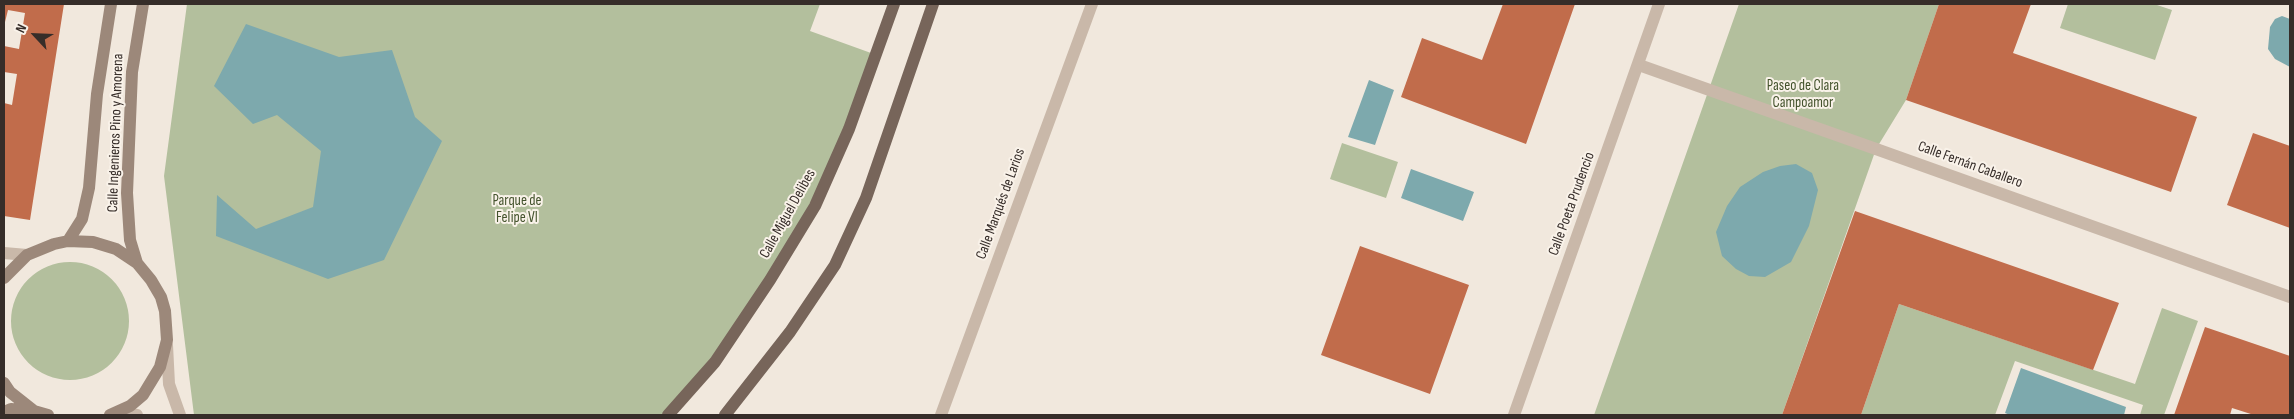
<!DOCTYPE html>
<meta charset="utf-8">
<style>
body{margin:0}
#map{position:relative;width:2294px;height:419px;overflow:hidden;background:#f1e8dd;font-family:"Sofia Sans Condensed",sans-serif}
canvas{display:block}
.frame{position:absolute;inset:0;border:5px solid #362d29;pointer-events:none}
.north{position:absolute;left:10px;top:10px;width:50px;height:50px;-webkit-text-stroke:4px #f9f2e9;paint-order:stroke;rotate:295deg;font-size:14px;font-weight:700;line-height:20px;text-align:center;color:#362d29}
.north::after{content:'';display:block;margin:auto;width:18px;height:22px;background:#362d29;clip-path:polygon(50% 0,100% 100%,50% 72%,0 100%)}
</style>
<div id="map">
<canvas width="2294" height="419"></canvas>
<div class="frame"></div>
<div class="north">N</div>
</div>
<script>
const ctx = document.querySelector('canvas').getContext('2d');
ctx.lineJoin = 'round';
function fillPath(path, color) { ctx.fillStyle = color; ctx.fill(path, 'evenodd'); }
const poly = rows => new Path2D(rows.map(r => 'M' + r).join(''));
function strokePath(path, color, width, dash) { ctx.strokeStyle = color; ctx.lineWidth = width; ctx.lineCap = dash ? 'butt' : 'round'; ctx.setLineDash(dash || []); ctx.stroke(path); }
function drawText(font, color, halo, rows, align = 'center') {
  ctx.font = font + ' "Sofia Sans Condensed",sans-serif'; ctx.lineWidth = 4; ctx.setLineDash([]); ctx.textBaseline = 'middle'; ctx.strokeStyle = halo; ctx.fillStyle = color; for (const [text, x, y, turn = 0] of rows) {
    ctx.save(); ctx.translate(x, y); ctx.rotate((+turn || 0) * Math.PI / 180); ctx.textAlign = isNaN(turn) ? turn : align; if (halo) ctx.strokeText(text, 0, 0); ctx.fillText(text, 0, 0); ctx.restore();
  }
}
const green = poly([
 [187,4,820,4,810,31,871,53,849,129,770,280,668,415,194,415,164,176],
 [1739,4,1939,4,1906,100,1876,149,1782,415,1594,415],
 [2068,4,2154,4,2172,10,2155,60,2060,28],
 [1342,143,1398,162,1386,198,1330,179],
 '11 321a59 59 0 1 1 118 0a59 59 0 1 1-118 0Z',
 [1899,304,2135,384,2162,308,2198,321,2164,415,2140,415,2143,405,2015,361,1995,415,1861,415]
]);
const water = poly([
 [2282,16,2290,19,2290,67,2275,59,2268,49,2270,27,2275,19],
 [246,24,339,57,392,50,415,117,442,141,384,260,328,279,216,236,217,195,256,229,313,207,321,151,277,115,253,124,214,86],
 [1369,80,1394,90,1375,145,1348,137],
 [1796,164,1812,173,1818,190,1809,226,1791,262,1765,277,1749,276,1736,269,1722,256,1716,232,1727,206,1740,187,1763,172,1780,166],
 [1411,169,1474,192,1463,221,1401,198],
 [2021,368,2126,407,2124,415,2010,415,2005,413]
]);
const building = poly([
 [4,4,64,4,30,220,4,216,4,103,12,105,17,74,4,72,4,46,19,49,25,13,8,10,4,26],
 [1503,4,1575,4,1526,144,1401,97,1422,38,1482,60],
 [1939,4,2031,4,2013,53,2197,117,2171,192,1906,100],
 [2253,133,2290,146,2290,228,2227,205],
 [1855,211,2119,303,2093,370,1899,304,1861,415,1782,415],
 [1360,246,1469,285,1430,394,1321,355],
 [2205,327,2290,356,2290,415,2254,415,2232,408,2230,415,2174,415]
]);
const pedestrian = poly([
 [1639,65,1876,149]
]);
const minor = poly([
 [1876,149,2290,297],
 [4,253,27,255],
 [167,345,169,384,180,415],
 [119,412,137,415],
 [941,415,1092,4],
 [1514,415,1659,4]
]);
const secondary = poly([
 [68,241,82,219,89,188,97,94,111,4],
 [137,263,130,240,127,193,132,72,143,4],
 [4,278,27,255,54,244,68,241,93,242,116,249,137,263,151,280,161,297,165,311,167,340,160,367,143,395,130,406,110,415],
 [4,383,10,392,34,411,48,415],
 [4,412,11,409,33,411]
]);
const primary = poly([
 [668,415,715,362,770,280,815,206,849,129,894,4],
 [725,415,790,332,835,265,866,198,933,4]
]);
const parkNames = [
 ["Paseo de Clara",1803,86],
 ["Campoamor",1803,103],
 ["Parque de",517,201],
 ["Felipe VI",517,218]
];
const streetNames = [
 ["Calle Ingenieros Pino y Amorena",116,133,-88],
 ["Calle Fernán Caballero",1970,165,20],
 ["Calle Marqués de Larios",1001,204,-70],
 ["Calle Poeta Prudencio",1572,204,-70],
 ["Calle Miguel Delibes",788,214,-61]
];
fillPath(green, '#b3bf9d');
fillPath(water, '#7da9ad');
fillPath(building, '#c16c4b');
strokePath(pedestrian, '#c9b8a9', 12);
strokePath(minor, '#c9b8a9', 12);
strokePath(secondary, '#9c887a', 12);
strokePath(primary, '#77655a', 12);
drawText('15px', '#44532d', '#f9f2e9', parkNames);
drawText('15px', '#362d29', '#f9f2e9', streetNames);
</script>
